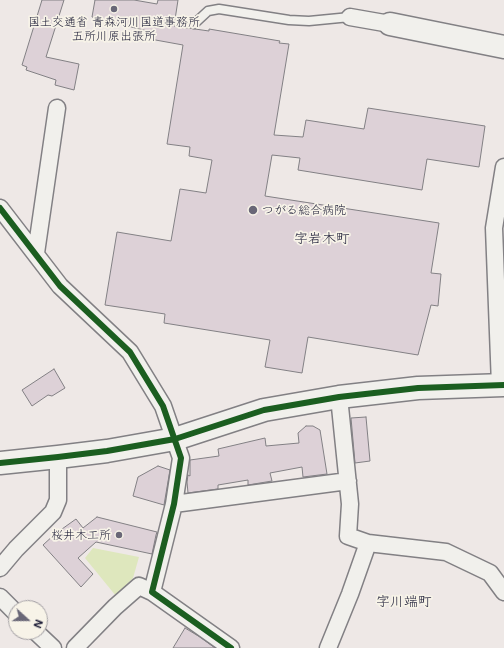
<!DOCTYPE html>
<meta charset="utf-8">
<style>
body{margin:0}
#map{position:relative;width:504px;height:648px;overflow:hidden;background:#eee8e6;font-family:Mali,sans-serif}
canvas{display:block}
.north{position:absolute;left:8px;top:600px;width:40px;height:40px;box-sizing:border-box;background:#f7f3e8;border:1px solid #a29fa3;border-radius:50%;rotate:111deg;font-size:11px;font-weight:700;line-height:16px;text-align:center;color:#22223b}
.north::after{content:'';display:block;margin:auto;width:14px;height:18px;background:#696777;clip-path:polygon(50% 0,100% 100%,50% 72%,0 100%)}
</style>
<div id="map">
<canvas width="504" height="648"></canvas>
<div class="north">N</div>
</div>
<script>
const ctx = document.querySelector('canvas').getContext('2d');
ctx.lineJoin = 'round';
function fillPath(path, color) { ctx.fillStyle = color; ctx.fill(path, 'evenodd'); }
const poly = rows => new Path2D(rows.map(r => 'M' + r).join(''));
function strokePath(path, color, width, dash) { ctx.strokeStyle = color; ctx.lineWidth = width; ctx.lineCap = dash ? 'butt' : 'round'; ctx.setLineDash(dash || []); ctx.stroke(path); }
function drawText(font, color, halo, rows, align = 'center') {
  ctx.font = font + ' Mali,"Klee One",sans-serif'; ctx.lineWidth = 3.5; ctx.setLineDash([]); ctx.textBaseline = 'middle'; ctx.strokeStyle = halo; ctx.fillStyle = color; for (const [text, x, y, turn = 0] of rows) {
    ctx.save(); ctx.translate(x, y); ctx.rotate((+turn || 0) * Math.PI / 180); ctx.textAlign = isNaN(turn) ? turn : align; if (halo) ctx.strokeText(text, 0, 0); ctx.fillText(text, 0, 0); ctx.restore();
  }
}
const green = poly([
 [93,548,139,557,133,578,116,596,85,558]
]);
const building = poly([
 [42,0,64,0,46,57,79,64,74,90,55,85,56,80,26,70,27,67,22,65,42,0],
 [95,0,134,0,157,4,158,0,178,0,174,26,209,31,209,29,280,41,279,43,289,44,274,135,303,137,306,120,364,129,368,108,485,126,479,167,427,159,422,190,298,170,300,158,272,155,265,196,439,223,431,273,441,274,438,306,431,305,418,355,308,337,302,373,265,367,270,340,164,323,165,314,105,305,117,232,171,241,180,189,206,193,212,160,189,156,190,147,167,144,183,45,150,39,151,32,92,17,95,0],
 [54,369,65,388,52,396,48,395,32,406,22,390,54,369],
 [366,417,370,461,355,463,351,418,366,417],
 [306,426,313,426,320,430,327,474,303,477,302,467,270,473,272,481,248,485,248,480,218,485,218,489,188,493,187,482,188,475,190,476,190,460,219,456,218,449,265,438,266,446,299,443,298,433,306,426],
 [158,466,170,470,164,505,133,496,138,477,158,466],
 [97,517,157,532,156,535,152,554,96,542,78,558,93,574,81,587,43,545,55,534,76,519,83,528,97,517],
 [185,628,200,637,215,648,173,648,185,628]
]);
const lane = poly([
 [194,24,208,11,219,9,289,20,309,21,350,17]
]);
const street = poly([
 [350,17,390,24],
 [0,208,60,286,130,352,163,406,181,458,174,504,152,592,231,648],
 [36,253,57,108],
 [500,385,494,228,504,167],
 [339,397,350,504,348,536,368,543,446,552,490,573,504,592],
 [174,504,348,481],
 [0,568,16,549,53,512,58,500,58,457],
 [0,597,16,613],
 [36,632,53,648],
 [75,648,115,607,139,586,152,592],
 [328,648,350,594,368,543]
]);
const secondary = poly([
 [390,24,504,47],
 [0,463,58,457,107,451,175,439,264,410,339,397,418,388,504,385]
]);
const cycleway = poly([
 [0,208,60,286,130,352,163,406,181,458,174,504,152,592,231,648],
 [0,463,58,457,107,451,175,439,264,410,339,397,418,388,504,385]
]);
const markers = [
 [114,9,4,"#696777"],
 [253,210,5,"#696777"],
 [119,535,4,"#696777"]
];
const poiNames = [
 ["国土交通省 青森河川国道事務所",114,22],
 ["五所川原出張所",114,36],
 ["つがる総合病院",262,210,"left"],
 ["桜井木工所",111,535,"right"]
];
const quarterNames = [
 ["字岩木町",322,239],
 ["字川端町",404,602]
];
fillPath(green, '#dee7bd');
fillPath(building, '#ddd1d7');
strokePath(building, '#828084', 1);
strokePath(lane, '#828084', 11);
strokePath(street, '#828084', 19);
strokePath(secondary, '#828084', 25);
strokePath(lane, '#f1f0ec', 8);
strokePath(street, '#f1f0ec', 16);
strokePath(secondary, '#f1f0ec', 22);
strokePath(cycleway, '#1b5e20', 6);
for (const [x, y, r, color] of markers) { const dot = new Path2D(); dot.arc(x, y, r, 0, 2 * Math.PI); ctx.fillStyle = color; ctx.fill(dot); strokePath(dot, '#f7f3e8', 1.5); }
drawText('12px', '#22223b', '#f7f3e8', poiNames);
drawText('14px', '#22223b', '#f7f3e8', quarterNames);
</script>
